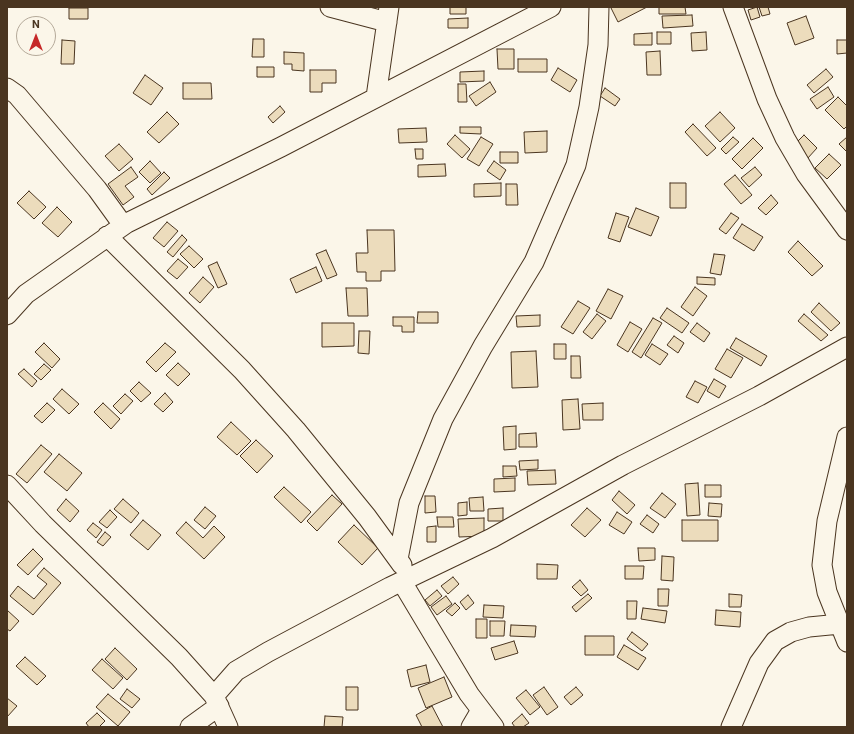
<!DOCTYPE html>
<style>
body{margin:0}
#map{position:relative;width:854px;height:734px;overflow:hidden;background:#fbf6e9;font-family:Roboto,sans-serif}
canvas{display:block}
.frame{position:absolute;inset:0;border:8px solid #4a3520;pointer-events:none}
.north{position:absolute;left:16px;top:16px;width:40px;height:40px;box-sizing:border-box;background:#fbf6e9;border:1px solid #b4a999;border-radius:50%;rotate:0deg;font-size:11px;font-weight:700;line-height:16px;text-align:center;color:#4a3520}
.north::after{content:'';display:block;margin:auto;width:14px;height:18px;background:#c62828;clip-path:polygon(50% 0,100% 100%,50% 72%,0 100%)}
</style>
<div id="map">
<canvas width="854" height="734"></canvas>
<div class="frame"></div>
<div class="north">N</div>
</div>
<script>
const ctx = document.querySelector('canvas').getContext('2d');
ctx.lineJoin = 'round';
function fillPath(path, color) { ctx.fillStyle = color; ctx.fill(path, 'evenodd'); }
const poly = rows => new Path2D(rows.map(r => 'M' + r).join(''));
function strokePath(path, color, width, dash) { ctx.strokeStyle = color; ctx.lineWidth = width; ctx.lineCap = dash ? 'butt' : 'round'; ctx.setLineDash(dash || []); ctx.stroke(path); }
const building = poly([
 [450,7,466,7,466,14,450,14,450,7],
 [613,7,647,7,618,22,611,8,613,7],
 [659,7,685,7,686,14,659,14,659,7],
 [757,7,760,17,751,20,748,10,757,7],
 [759,7,768,7,770,14,762,16,759,7],
 [69,8,88,8,88,19,69,19,69,8],
 [692,15,693,26,663,28,662,16,692,15],
 [806,16,814,38,795,45,787,23,806,16],
 [468,18,468,28,448,28,448,19,468,18],
 [657,32,671,32,671,44,657,44,657,32],
 [706,32,707,50,692,51,691,33,706,32],
 [652,33,652,45,634,45,634,34,652,33],
 [253,39,264,39,264,57,252,57,253,39],
 [62,40,75,41,74,64,61,64,62,40],
 [837,40,847,40,847,53,837,54,837,40],
 [497,49,514,49,514,69,498,69,497,49],
 [660,51,661,75,647,75,646,52,660,51],
 [284,52,304,53,304,71,292,70,292,64,284,64,284,52],
 [518,59,547,59,547,72,518,72,518,59],
 [257,67,274,67,274,77,257,77,257,67],
 [558,68,577,80,570,92,551,80,558,68],
 [826,69,833,77,814,93,807,85,826,69],
 [310,70,336,70,336,83,322,83,322,92,310,92,310,70],
 [484,71,484,81,460,82,460,72,484,71],
 [145,75,163,88,151,105,133,93,145,75],
 [490,82,496,92,476,106,469,96,490,82],
 [183,83,211,83,212,99,183,99,183,83],
 [458,84,466,84,467,102,458,102,458,84],
 [828,87,834,97,817,109,810,99,828,87],
 [605,88,620,99,615,106,600,96,605,88],
 [838,97,847,106,847,126,844,129,825,110,838,97],
 [280,106,285,112,273,123,268,117,280,106],
 [167,112,179,124,159,143,147,132,167,112],
 [720,112,735,128,720,142,705,126,720,112],
 [693,124,716,148,707,156,685,132,693,124],
 [460,127,481,127,481,134,460,133,460,127],
 [426,128,427,142,399,143,398,129,426,128],
 [547,131,547,152,525,153,524,132,547,131],
 [455,135,470,149,462,158,447,144,455,135],
 [804,135,817,148,807,159,793,146,804,135],
 [481,137,493,144,479,166,467,159,481,137],
 [733,137,739,142,726,154,721,149,733,137],
 [847,137,847,152,839,144,847,137],
 [753,138,763,148,742,169,732,159,753,138],
 [119,144,133,159,119,171,105,156,119,144],
 [415,149,423,149,423,159,416,159,415,149],
 [500,152,518,152,518,163,500,163,500,152],
 [829,154,841,165,827,179,815,168,829,154],
 [150,161,161,173,150,183,139,172,150,161],
 [494,161,506,170,500,180,487,171,494,161],
 [445,164,446,176,418,177,418,165,445,164],
 [131,167,138,177,125,186,134,197,123,205,108,184,131,167],
 [755,167,762,175,749,187,741,178,755,167],
 [164,172,170,178,152,195,147,189,164,172],
 [735,175,752,195,741,204,724,184,735,175],
 [501,183,501,196,474,197,474,184,501,183],
 [670,183,686,183,686,208,670,208,670,183],
 [506,184,517,184,518,205,506,205,506,184],
 [29,191,46,207,34,219,17,203,29,191],
 [771,195,778,203,766,215,758,208,771,195],
 [57,207,72,222,58,237,42,223,57,207],
 [636,208,659,217,651,236,628,227,636,208],
 [616,213,629,217,620,242,608,238,616,213],
 [731,213,739,218,726,234,719,229,731,213],
 [167,222,178,231,164,247,153,238,167,222],
 [742,224,763,237,754,251,733,238,742,224],
 [367,230,394,230,395,271,381,271,381,281,366,281,366,272,357,272,356,253,368,253,367,230],
 [182,235,187,240,173,257,167,252,182,235],
 [798,241,823,266,812,276,788,252,798,241],
 [189,246,203,259,194,268,180,254,189,246],
 [326,250,337,275,327,279,316,254,326,250],
 [714,254,725,255,721,275,710,273,714,254],
 [178,259,188,267,177,279,167,271,178,259],
 [217,262,227,284,218,288,208,266,217,262],
 [316,267,322,281,296,293,290,279,316,267],
 [203,277,214,287,200,303,189,293,203,277],
 [697,277,715,278,715,285,697,284,697,277],
 [695,287,707,296,693,316,681,307,695,287],
 [346,288,367,288,368,316,348,316,346,288],
 [608,289,623,296,611,319,596,311,608,289],
 [578,301,590,308,573,334,561,327,578,301],
 [819,303,840,323,831,331,811,312,819,303],
 [667,308,689,323,682,333,660,318,667,308],
 [418,312,438,312,438,323,417,323,418,312],
 [597,314,606,321,592,339,583,332,597,314],
 [804,314,828,335,821,341,798,321,804,314],
 [540,315,540,326,517,327,516,316,540,315],
 [393,317,414,317,414,332,402,332,402,326,393,326,393,317],
 [653,318,662,323,641,358,632,352,653,318],
 [630,322,642,329,628,352,617,345,630,322],
 [322,323,354,323,354,346,322,347,322,323],
 [697,323,710,333,704,342,690,332,697,323],
 [359,331,370,331,369,354,358,353,359,331],
 [674,336,684,343,678,353,667,345,674,336],
 [736,338,767,356,761,366,730,348,736,338],
 [44,343,60,359,52,368,35,352,44,343],
 [165,343,176,352,156,372,146,362,165,343],
 [554,344,566,344,566,359,554,359,554,344],
 [652,344,668,354,660,365,645,355,652,344],
 [727,349,743,358,731,378,715,369,727,349],
 [536,351,538,387,512,388,511,352,536,351],
 [571,356,580,356,581,378,571,378,571,356],
 [178,363,190,374,178,386,166,375,178,363],
 [44,364,51,370,41,380,34,374,44,364],
 [24,369,37,381,32,387,18,374,24,369],
 [714,379,726,386,719,398,707,391,714,379],
 [695,381,707,387,698,403,686,397,695,381],
 [139,382,151,393,141,402,130,391,139,382],
 [62,389,79,404,69,414,53,399,62,389],
 [165,393,173,402,163,412,154,404,165,393],
 [125,394,133,401,121,414,113,406,125,394],
 [578,399,580,429,563,430,562,400,578,399],
 [47,403,55,410,42,423,34,416,47,403],
 [103,403,120,419,111,429,94,412,103,403],
 [603,403,603,420,583,420,582,404,603,403],
 [231,422,251,441,237,455,217,437,231,422],
 [516,426,516,449,504,450,503,427,516,426],
 [536,433,537,447,519,447,519,434,536,433],
 [256,440,273,456,257,473,240,456,256,440],
 [41,445,52,454,27,483,16,474,41,445],
 [59,454,82,473,67,491,44,472,59,454],
 [538,460,538,469,520,470,519,461,538,460],
 [503,466,516,466,517,476,503,477,503,466],
 [555,470,556,484,528,485,527,471,555,470],
 [515,478,515,491,494,492,494,479,515,478],
 [698,483,700,515,687,516,685,484,698,483],
 [705,485,721,485,721,497,705,497,705,485],
 [284,487,311,512,301,523,274,497,284,487],
 [619,491,635,505,627,514,612,500,619,491],
 [662,493,676,504,665,518,650,508,662,493],
 [332,495,342,504,317,531,307,521,332,495],
 [425,496,435,496,436,512,425,513,425,496],
 [483,497,484,511,470,511,469,498,483,497],
 [66,499,79,511,70,522,57,510,66,499],
 [123,499,139,513,131,523,114,509,123,499],
 [467,502,467,515,458,516,458,503,467,502],
 [709,503,722,504,721,517,708,516,709,503],
 [205,507,216,516,205,529,194,520,205,507],
 [503,508,503,521,488,521,488,509,503,508],
 [587,508,601,520,585,537,571,525,587,508],
 [110,510,117,517,107,528,99,522,110,510],
 [617,512,632,522,624,534,609,525,617,512],
 [647,515,659,524,653,533,640,524,647,515],
 [437,517,453,517,454,527,438,527,437,517],
 [484,518,484,536,459,537,458,519,484,518],
 [143,520,161,535,148,550,130,535,143,520],
 [682,520,718,520,718,541,682,541,682,520],
 [186,522,203,538,214,526,225,537,204,559,176,533,186,522],
 [93,523,102,530,96,538,87,530,93,523],
 [354,525,378,548,362,565,338,542,354,525],
 [436,526,436,542,427,542,427,527,436,526],
 [105,532,111,537,103,546,97,542,105,532],
 [638,548,655,548,655,560,639,561,638,548],
 [33,549,43,559,28,575,17,565,33,549],
 [662,556,674,557,673,581,661,580,662,556],
 [537,564,558,565,557,579,537,579,537,564],
 [625,566,644,566,643,579,625,579,625,566],
 [44,568,61,583,33,615,10,596,18,586,34,599,47,584,37,576,44,568],
 [453,577,459,584,448,594,441,586,453,577],
 [580,580,588,590,581,596,572,587,580,580],
 [658,589,669,589,668,606,658,606,658,589],
 [437,590,442,596,430,606,425,600,437,590],
 [588,594,592,598,576,612,572,607,588,594],
 [729,594,742,595,741,607,729,607,729,594],
 [468,595,474,603,466,610,460,602,468,595],
 [446,596,452,604,437,615,431,607,446,596],
 [627,601,637,601,636,619,627,619,627,601],
 [455,603,460,608,452,616,446,611,455,603],
 [484,605,504,606,503,618,483,617,484,605],
 [643,608,667,611,665,623,641,619,643,608],
 [7,610,19,621,10,631,7,629,7,610],
 [716,610,741,612,740,627,715,625,716,610],
 [476,619,487,619,487,638,476,638,476,619],
 [490,621,505,621,504,636,490,636,490,621],
 [511,625,536,626,535,637,510,636,511,625],
 [632,632,648,644,642,651,627,639,632,632],
 [585,636,614,636,614,655,585,655,585,636],
 [514,641,518,653,495,660,491,648,514,641],
 [624,645,646,658,638,670,617,657,624,645],
 [115,648,137,669,127,680,105,659,115,648],
 [25,657,46,676,37,685,16,666,25,657],
 [102,659,123,678,113,689,92,670,102,659],
 [426,665,430,682,411,687,407,670,426,665],
 [444,677,452,697,426,708,418,688,444,677],
 [346,687,358,687,358,710,346,710,346,687],
 [544,687,558,707,547,715,533,695,544,687],
 [576,687,583,695,571,705,564,697,576,687],
 [127,689,140,699,132,708,120,699,127,689],
 [526,690,540,707,530,715,516,698,526,690],
 [108,694,130,712,118,726,96,707,108,694],
 [7,698,17,706,7,717,7,698],
 [432,706,443,727,422,727,416,715,432,706],
 [97,713,105,721,99,727,89,727,86,723,97,713],
 [522,714,529,723,523,727,515,727,512,723,522,714],
 [325,716,343,717,342,727,324,727,325,716]
]);
const minor = poly([
 [330,7,387,22],
 [733,7,767,99,785,138,806,174,847,230],
 [7,88,17,95,97,189,123,225],
 [376,97,389,7],
 [107,236,242,370,296,430,367,517,402,565],
 [7,315,26,294,127,223,281,147,551,7],
 [847,437,827,521,822,565,827,592,847,642],
 [7,485,43,524,179,657,214,696,228,727],
 [398,559,409,503,443,419,483,346,534,262,576,165,589,107,598,45,599,7],
 [402,582,469,694,494,727],
 [214,696,236,671,268,652,390,587,492,538,623,465,759,396,847,347],
 [190,727,219,706],
 [471,727,481,710],
 [731,727,759,663,775,641,791,632,809,627,840,624]
]);
fillPath(building, '#ecdcbc');
strokePath(building, '#4a3520', 1);
strokePath(minor, '#4a3520', 21);
strokePath(minor, '#fbf6e9', 19);
</script>
